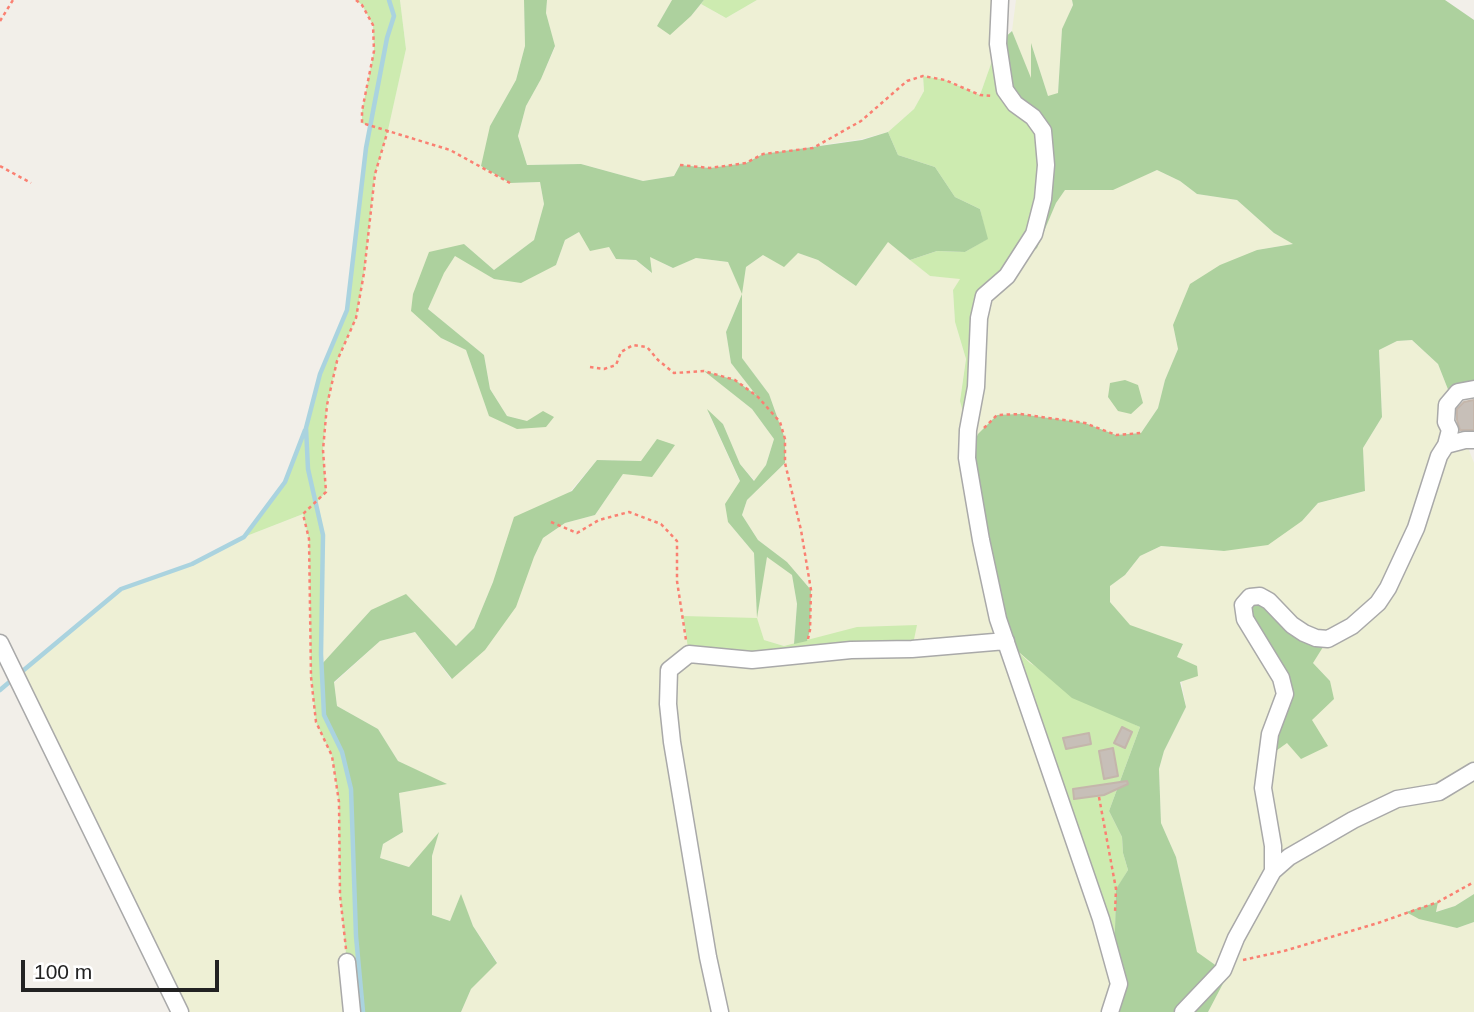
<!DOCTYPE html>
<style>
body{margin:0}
#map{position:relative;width:1474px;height:1012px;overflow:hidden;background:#f2efe9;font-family:Helvetica,sans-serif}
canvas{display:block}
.scale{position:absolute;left:21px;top:960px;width:198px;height:32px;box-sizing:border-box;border:4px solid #222;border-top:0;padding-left:9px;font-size:21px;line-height:24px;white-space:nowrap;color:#222;-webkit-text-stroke:5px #fff;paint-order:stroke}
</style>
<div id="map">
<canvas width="1474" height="1012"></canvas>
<div class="scale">100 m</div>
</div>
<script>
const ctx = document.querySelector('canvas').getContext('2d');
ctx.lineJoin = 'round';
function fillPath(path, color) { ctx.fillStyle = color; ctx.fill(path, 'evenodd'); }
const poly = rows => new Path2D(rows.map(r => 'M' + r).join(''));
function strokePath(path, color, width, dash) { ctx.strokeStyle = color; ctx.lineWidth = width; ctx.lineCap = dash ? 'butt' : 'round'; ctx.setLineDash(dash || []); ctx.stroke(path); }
const farmland = poly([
 [400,0,524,0,525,46,516,80,490,126,510,183,540,182,544,204,534,240,494,270,464,244,413,294,441,338,466,350,489,415,527,421,507,416,490,389,484,355,428,309,443,273,456,255,494,279,556,265,565,240,579,232,609,247,616,259,636,260,651,273,649,256,672,268,696,258,728,262,742,292,746,267,763,255,798,253,818,260,856,286,888,241,930,276,961,278,953,290,955,322,966,359,960,401,984,296,1036,248,1056,203,1065,189,1136,179,1157,170,1180,181,1197,194,1237,200,1274,233,1294,244,1257,250,1173,325,1178,349,1165,380,1158,408,1141,433,1116,435,1085,423,1020,414,1119,984,1110,1012,461,1012,471,989,497,962,473,926,461,895,450,921,432,915,432,856,438,834,409,867,380,858,383,844,403,832,399,793,445,784,398,761,378,729,337,706,334,683,380,641,415,632,451,679,534,557,543,538,565,523,595,515,623,474,641,461,597,460,493,582,474,628,456,646,371,610,321,665,323,535,316,503,326,492,323,450,327,405,337,361,356,318,364,273,375,174,388,130,406,49],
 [741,296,742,358,769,394,785,439,785,463,747,500,742,515,758,540,787,562,811,590,807,641,752,660,764,640,784,646,794,644,797,604,792,575,767,556,757,614,754,553,728,522,740,482,708,412,723,424,740,464,755,481,766,465,774,439,752,409,706,372,758,397,731,363,726,332],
 [547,0,672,0,657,26,691,16,701,4,726,18,757,0,998,0,998,44,980,95,945,80,923,76,924,91,914,109,888,132,862,139,763,154,746,163,710,168,680,165,674,176,643,181,581,164,527,165,518,136,526,106,541,79,555,47,546,13],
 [1016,0,1072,0,1073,5,1062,30,1058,94,1048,97,1032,46,1031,80,1012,31],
 [1412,340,1438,364,1451,397,1450,430,1465,440,1474,463,1474,894,1455,906,1435,912,1437,903,1407,911,1457,928,1474,922,1474,1012,1208,1012,1223,970,1197,953,1176,857,1161,823,1159,769,1164,751,1186,707,1177,657,1183,645,1130,626,1110,602,1109,586,1125,575,1140,556,1161,546,1224,551,1302,521,1318,503,1365,491,1363,448,1382,417,1379,350,1397,341],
 [1313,663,1330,681,1312,720,1281,678],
 [303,514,309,539,311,677,316,722,332,756,339,802,340,895,352,1012,180,1012,17,677,121,589,192,564,244,537]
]);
const grass = poly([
 [356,0,400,0,406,49,388,130,375,174,364,273,356,318,337,361,327,405,323,450,326,492,316,503,323,535,321,654,324,715,342,752,351,789,356,935,363,1012,352,1012,340,895,339,802,332,756,316,722,311,676,309,539,303,514,244,537,285,482,306,428,320,374,347,310,370,126,362,123,362,111,374,51,373,25,362,5],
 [704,0,757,0,726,18,701,4],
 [998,44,1043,131,1034,234,984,296,968,430,960,401,966,359,955,322,953,290,960,279,930,276,910,260,937,251,965,252,987,239,980,209,955,197,935,167,898,155,888,132,914,109,924,91,923,76,945,80,980,95],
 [683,616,757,618,764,640,784,646,857,627,917,625,912,649,689,654],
 [1006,641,1030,663,1107,711,1140,727,1109,811,1122,837,1123,853,1128,870,1116,890,1115,929,1111,955]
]);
const forest = poly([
 [524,0,547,0,546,13,555,46,541,79,526,106,518,136,527,165,581,164,643,181,674,176,680,165,710,168,746,163,763,154,862,140,888,132,898,155,935,167,955,197,980,209,988,239,965,252,937,251,910,260,888,242,856,286,818,260,798,253,784,267,763,255,746,267,742,294,742,358,769,394,785,439,785,463,747,500,742,515,758,540,787,562,811,590,810,630,807,641,794,644,797,604,792,575,767,557,757,618,754,553,728,522,725,504,740,481,707,409,723,424,740,464,754,481,766,465,774,439,752,409,704,371,735,380,756,395,731,363,726,332,742,294,728,262,696,258,673,268,650,257,652,273,636,260,616,259,609,247,590,251,579,232,565,240,556,265,521,283,494,279,455,256,444,273,428,309,484,355,490,389,507,416,527,421,543,411,554,417,546,427,517,429,489,416,466,350,441,338,411,311,413,294,429,252,464,244,494,270,534,240,544,204,540,182,510,183,481,166,490,126,516,80,525,46],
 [672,0,704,0,691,16,670,35,657,26],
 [1072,0,1445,0,1474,20,1474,389,1451,397,1438,364,1412,340,1397,341,1379,350,1382,417,1363,448,1365,491,1318,503,1302,521,1268,545,1224,551,1161,546,1140,556,1125,575,1110,586,1110,602,1130,625,1183,644,1177,657,1197,666,1198,676,1180,682,1186,707,1164,751,1159,769,1161,823,1176,857,1197,952,1228,974,1208,1012,1110,1012,1119,984,1111,955,1115,929,1116,889,1128,870,1123,853,1122,837,1109,811,1140,727,1072,698,1006,641,967,458,978,434,997,415,1020,414,1085,423,1116,435,1141,433,1158,408,1165,380,1178,349,1173,325,1190,284,1220,265,1257,250,1293,244,1274,233,1237,200,1197,194,1180,181,1157,170,1113,190,1065,190,1056,203,1037,248,1015,266,1034,234,1043,131,1015,104,998,44,1012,31,1031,78,1031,43,1048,96,1058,93,1062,29,1073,5],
 [1125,380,1138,385,1143,403,1131,414,1118,411,1108,397,1110,383],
 [657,439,675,445,652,477,623,474,595,515,565,523,543,538,534,557,516,607,485,650,452,679,415,632,380,641,334,682,337,706,378,729,398,761,447,784,399,793,403,832,383,844,380,858,409,867,439,832,432,856,432,915,450,921,461,894,473,926,497,963,471,989,461,1012,363,1012,356,936,351,789,342,752,324,715,321,665,371,610,406,594,456,646,474,628,493,582,514,517,572,491,597,460,641,461],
 [1250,597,1292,625,1328,639,1313,663,1330,681,1334,699,1312,720,1328,746,1301,759,1287,743,1266,758,1285,694,1245,619],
 [1474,894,1474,922,1457,928,1419,919,1406,912,1438,902,1436,912,1455,906]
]);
const stream = poly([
 [19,674,121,589,192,564,244,537,285,482,305,430],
 [0,690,13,679],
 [363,1012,356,936,351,789,342,752,324,715,321,654,323,535,308,469,306,428,320,374,347,310,366,148,387,38,394,16,389,0]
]);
const building = poly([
 [1474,400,1474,430,1460,430,1457,420,1457,409,1464,402,1474,400],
 [1122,727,1132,732,1125,748,1114,743,1122,727],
 [1089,733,1091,744,1066,749,1063,738,1089,733],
 [1113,748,1118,776,1104,779,1099,751,1113,748],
 [1127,781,1128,784,1104,795,1074,799,1073,789,1127,781]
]);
const path = poly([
 [356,0,362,5,373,25,374,51,362,111,362,123,450,150,510,183],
 [0,21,13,0],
 [680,165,710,168,746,163,763,154,813,148,861,121,907,81,923,76,945,80,980,95,993,96],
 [0,166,31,183],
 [590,367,604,369,616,365,621,352,633,345,647,347,658,360,674,373,704,371,735,380,758,397,780,422,785,439,785,463,801,530,811,590,810,630,808,639],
 [984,428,997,415,1020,414,1085,423,1116,435,1141,433],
 [551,522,577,533,599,520,629,512,661,524,677,541,677,581,686,640],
 [1099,797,1116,889,1115,913],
 [346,949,340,895,339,802,332,756,316,722,311,677,309,539,303,514,326,492,323,450,327,405,337,361,356,318,364,273,375,174,388,130],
 [1243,960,1284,951,1378,923,1438,902,1474,882]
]);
const minor = poly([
 [1000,0,998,44,1005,90,1015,104,1033,117,1043,131,1046,165,1043,199,1034,234,1007,276,984,296,979,318,976,387,968,430,967,458,981,540,998,619,1101,919,1119,984,1110,1012],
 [1446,445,1450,430,1446,422,1447,405,1458,392,1474,389],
 [0,643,180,1012],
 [1273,871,1289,857,1353,820,1397,799,1439,792,1474,771],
 [347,962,352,1012],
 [720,1012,708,957,672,742,668,704,669,670,689,654,752,660,851,650,912,649,1006,641],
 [1183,1012,1223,970,1236,938,1273,871,1273,846,1263,788,1270,734,1285,694,1281,678,1245,619,1243,605,1250,597,1260,596,1269,601,1292,625,1304,633,1316,638,1328,639,1352,626,1378,603,1388,588,1416,528,1439,456,1446,445,1465,440,1474,440]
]);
fillPath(farmland, '#eef0d5');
fillPath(grass, '#cdebb0');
fillPath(forest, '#add19e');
strokePath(stream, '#aad3df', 4.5);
fillPath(building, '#c7bfb8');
strokePath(building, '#c4b6ab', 2);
strokePath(minor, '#a9a9a9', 19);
strokePath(path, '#fa8072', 2.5, [3.5, 3.5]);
strokePath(minor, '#fff', 16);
</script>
